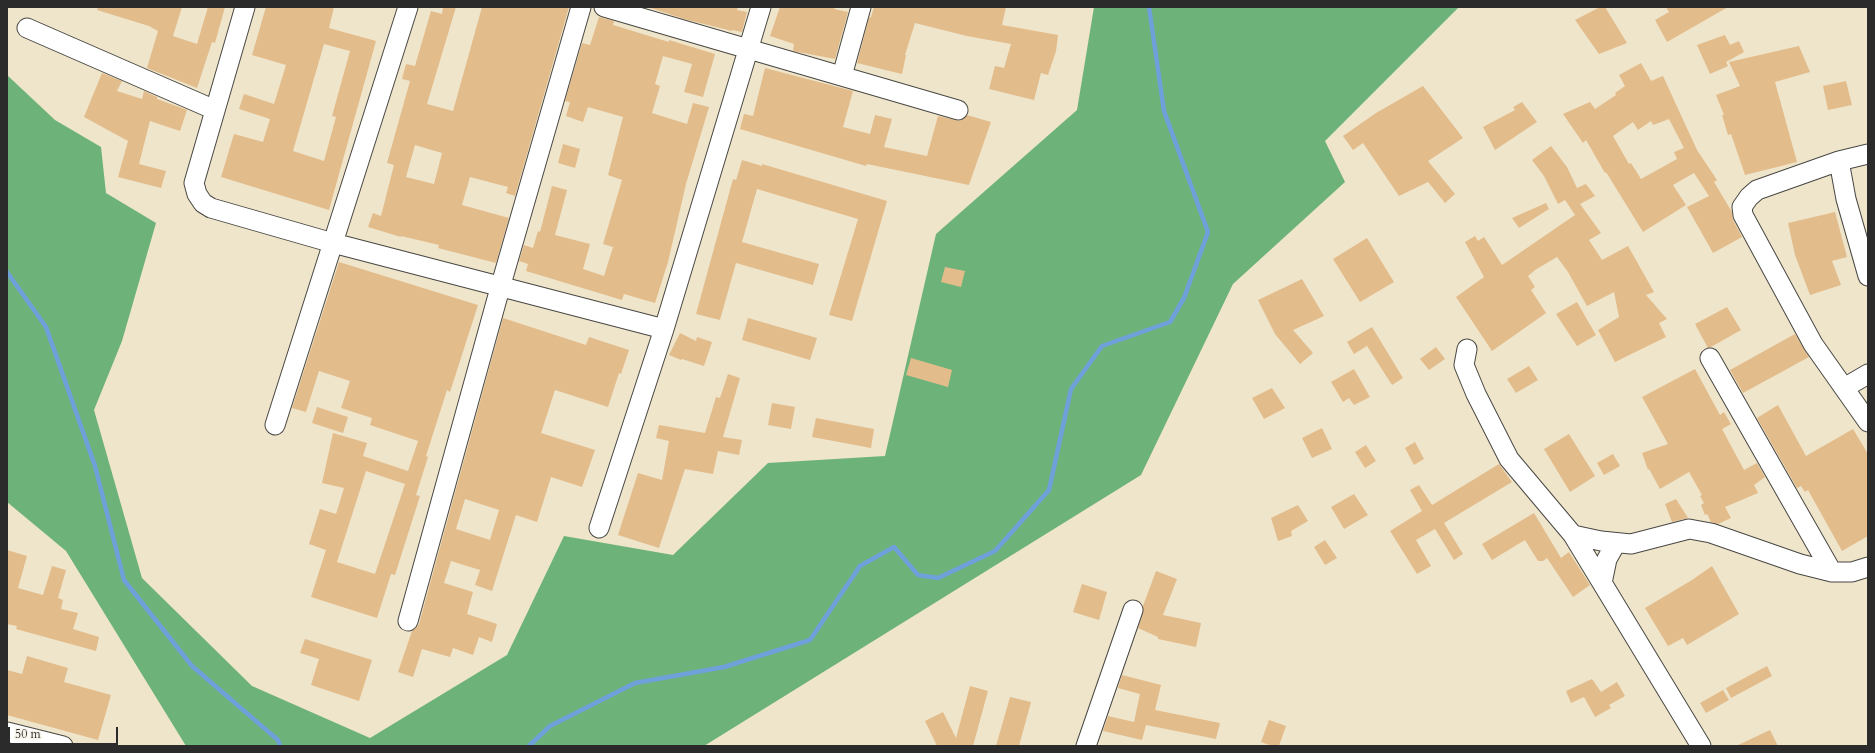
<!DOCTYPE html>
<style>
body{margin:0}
#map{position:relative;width:1875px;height:753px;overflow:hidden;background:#efe5ca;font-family:Cardo,serif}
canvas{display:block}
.frame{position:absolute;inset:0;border:8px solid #2b2b2b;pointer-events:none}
.scale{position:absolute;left:8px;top:727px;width:110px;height:18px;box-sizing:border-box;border:2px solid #2b2b2b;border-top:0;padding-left:5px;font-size:12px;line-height:14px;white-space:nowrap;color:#2b2b2b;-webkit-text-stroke:3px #f7f3e8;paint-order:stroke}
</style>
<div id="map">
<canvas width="1875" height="753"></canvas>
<div class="frame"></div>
<div class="scale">50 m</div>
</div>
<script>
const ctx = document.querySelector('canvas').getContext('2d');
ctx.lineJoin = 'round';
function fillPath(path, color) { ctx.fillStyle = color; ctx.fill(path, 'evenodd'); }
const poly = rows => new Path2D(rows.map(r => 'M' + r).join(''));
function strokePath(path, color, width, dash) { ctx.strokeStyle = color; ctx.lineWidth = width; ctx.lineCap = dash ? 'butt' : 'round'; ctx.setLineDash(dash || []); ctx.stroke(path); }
const forest = poly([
 [1094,7,1459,7,1325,141,1345,182,1233,284,1141,475,704,746,186,746,66,551,7,502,7,75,55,120,101,147,106,193,156,223,122,341,94,410,142,578,252,686,370,738,507,655,564,536,673,555,768,463,885,456,936,234,1077,110]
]);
const stream = poly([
 [7,272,46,327,95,466,124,580,192,666,278,740,280,746],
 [529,746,550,726,635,683,724,667,810,640,860,566,894,547,918,575,938,578,995,551,1049,490,1071,389,1102,346,1170,322,1184,298,1208,232,1164,111,1149,7]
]);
const building = poly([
 [98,7,182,7,173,36,197,44,208,7,225,7,215,43,212,42,197,88,147,68,158,31,149,26,97,10],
 [266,7,334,7,329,28,376,41,329,210,221,177,234,134,263,142,270,119,239,109,244,94,274,104,286,65,252,55],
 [324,44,350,51,332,116,336,117,324,161,293,151],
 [443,7,456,7,427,104,453,111,482,7,569,7,515,196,506,193,508,187,470,177,462,205,509,218,496,263,438,248,439,245,401,236,401,237,368,227,373,213,381,216,394,165,387,163,410,81,402,79,406,64,415,66,431,11,442,14],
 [415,145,442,153,434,184,406,177],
 [648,7,738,7,737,10,747,12,742,32,732,30,732,31,684,19],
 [780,7,835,7,834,9,848,12,835,59,793,51,794,44,770,36],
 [874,7,1006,7,1002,25,1058,35,1056,51,1048,75,1041,73,1034,100,989,89,995,66,1004,68,1011,44,967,36,915,23,905,55,906,55,902,74,857,63,869,18,871,17],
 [1600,7,1605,7,1627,43,1599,54,1575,20],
 [1666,7,1728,7,1667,42,1655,20,1669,12],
 [599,17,614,21,613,25,669,42,669,40,715,54,703,97,684,92,692,64,663,56,655,84,660,86,652,113,687,124,693,103,709,107,686,184,668,262,655,303,624,294,622,300,546,277,526,271,528,264,519,261,524,245,533,248,538,231,540,232,552,186,567,190,555,235,590,244,583,269,604,276,613,247,603,244,622,180,608,175,623,117,588,107,583,122,566,116,570,102,565,101,582,43,590,45],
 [1725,35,1730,45,1739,41,1744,52,1726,62,1728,66,1710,74,1697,45],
 [1799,46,1810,72,1775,82,1797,162,1745,175,1731,134,1728,135,1722,115,1724,115,1716,95,1740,86,1729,62],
 [1641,63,1651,81,1663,76,1697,150,1717,180,1714,182,1732,212,1733,220,1742,237,1713,253,1687,207,1709,196,1694,173,1673,185,1686,205,1643,232,1606,172,1605,173,1586,140,1583,143,1563,114,1590,102,1595,109,1616,95,1615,93,1625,86,1619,75],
 [1669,119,1684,148,1674,152,1677,159,1641,179,1631,163,1629,164,1613,136,1633,122,1638,130,1651,121,1653,125],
 [765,68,853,91,843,127,870,134,875,115,892,119,884,147,927,156,938,116,960,121,967,115,991,122,969,185,867,164,866,166,740,129,744,114,753,116],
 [102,73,122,81,117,91,142,99,144,91,157,97,157,99,187,110,180,131,150,121,139,164,166,171,161,188,118,177,128,141,84,117],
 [1846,81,1852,105,1828,110,1823,86],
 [1423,86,1463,138,1428,161,1455,194,1445,203,1428,182,1399,196,1363,143,1353,150,1343,136,1376,113],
 [1522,102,1537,122,1495,150,1483,127,1515,110,1513,107],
 [563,144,580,149,575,168,558,163],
 [1551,146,1567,167,1577,188,1586,184,1595,196,1580,204,1601,233,1589,240,1602,260,1628,246,1654,292,1646,295,1667,319,1659,323,1666,337,1615,362,1598,330,1619,317,1614,292,1587,306,1568,272,1557,257,1535,270,1528,276,1535,287,1531,290,1546,313,1492,351,1456,297,1484,277,1465,242,1475,236,1478,241,1484,237,1502,265,1575,215,1565,200,1558,204,1544,176,1532,160],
 [742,160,762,166,762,164,887,201,852,321,829,315,858,219,757,189,742,242,819,264,813,285,736,263,720,320,696,314,733,179,736,180],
 [1546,203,1549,209,1519,228,1512,218],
 [1835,212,1847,257,1832,261,1841,285,1810,295,1795,255,1788,223],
 [1367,238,1394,282,1360,302,1333,259],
 [339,262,478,305,450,392,447,390,426,456,428,457,416,495,420,496,395,575,391,574,377,618,311,597,326,550,309,544,320,509,336,514,344,488,322,483,333,433,367,443,363,456,408,471,418,441,370,425,372,418,341,408,350,381,319,371,306,412,292,408],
 [366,471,405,484,375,574,337,562],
 [945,267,965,271,961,287,941,282],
 [1302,279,1324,316,1293,330,1313,353,1300,364,1275,334,1258,300],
 [1577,302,1596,335,1577,346,1556,314],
 [1727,307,1741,330,1711,347,1708,348,1695,324],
 [503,318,586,345,589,337,629,350,621,374,619,373,608,407,555,390,541,433,595,450,582,487,551,477,537,522,516,515,492,591,475,585,480,570,451,561,444,583,473,592,467,614,497,624,492,642,479,637,473,655,453,648,450,657,422,649,413,677,398,672,412,631,419,624],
 [465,499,499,510,490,540,456,529],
 [748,318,817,338,810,360,742,340],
 [1372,327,1403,378,1392,385,1367,346,1354,354,1347,342],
 [680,333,696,341,697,337,712,342,704,366,682,359,681,360,669,355],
 [1795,334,1809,357,1743,393,1730,370],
 [1436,347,1445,359,1429,370,1420,359],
 [911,358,952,370,948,387,906,375],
 [1529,366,1538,380,1516,393,1507,379],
 [1354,369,1370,397,1354,405,1349,398,1343,402,1331,382],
 [1695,369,1720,415,1724,412,1731,424,1722,429,1744,470,1757,463,1765,477,1754,485,1758,493,1725,507,1731,518,1718,524,1711,522,1707,514,1705,515,1701,505,1704,503,1700,496,1702,495,1689,472,1660,489,1649,469,1648,470,1642,453,1668,444,1642,397],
 [728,374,740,378,723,437,742,440,739,455,718,451,713,474,685,469,659,548,618,535,638,473,662,480,669,441,656,438,659,425,705,433,716,397,720,398],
 [1272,388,1285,408,1264,419,1252,398],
 [772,403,795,407,791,429,768,425],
 [1778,405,1806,456,1853,429,1868,454,1868,536,1842,551,1808,490,1805,492,1801,486,1797,488,1757,418],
 [317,407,348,417,343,433,312,423],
 [816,418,874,429,871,448,812,437],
 [1322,428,1332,449,1312,458,1302,438],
 [1569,434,1595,476,1570,492,1544,449],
 [1415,442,1424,459,1414,465,1405,448],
 [1366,445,1376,461,1365,468,1355,452],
 [1613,454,1620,466,1604,475,1597,463],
 [1499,464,1512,482,1444,523,1463,554,1454,560,1435,529,1416,540,1431,566,1417,574,1390,531,1422,511,1410,490,1419,485,1432,505],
 [1354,494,1368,515,1344,529,1331,507],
 [1676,499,1688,518,1672,522,1665,504],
 [1298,505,1308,521,1291,531,1292,536,1278,541,1271,518],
 [1534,513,1561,558,1569,552,1590,585,1573,597,1547,558,1543,561,1538,561,1525,540,1492,560,1482,544],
 [1325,540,1337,558,1325,565,1314,547],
 [7,550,27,556,18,588,43,595,52,566,66,570,58,598,63,600,61,609,78,613,73,629,99,637,96,651,16,629,17,626,7,624],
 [1712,566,1739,614,1687,645,1683,638,1668,646,1645,608,1692,580],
 [1156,571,1177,579,1163,615,1201,623,1196,647,1158,639,1158,637,1138,628,1143,613,1143,606],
 [1082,584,1107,592,1099,620,1073,612],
 [305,639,372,660,359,701,311,685,319,659,300,653],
 [27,656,68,668,64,682,111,695,98,740,7,715,7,670,22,674],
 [1767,666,1772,676,1731,698,1726,688],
 [1122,675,1161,685,1155,710,1220,723,1216,739,1146,725,1142,740,1103,731,1108,716,1134,722,1140,694,1118,688],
 [1592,679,1601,692,1617,682,1625,696,1609,705,1611,708,1595,717,1584,697,1571,703,1566,691],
 [970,686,988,691,973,746,937,746,925,721,943,712,956,738],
 [1723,690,1729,700,1706,713,1700,703],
 [1010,697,1031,702,1019,746,996,746],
 [1269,720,1286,726,1279,746,1272,746,1261,742],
 [1770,730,1778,746,1736,746]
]);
const minor = poly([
 [245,7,194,183,197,194,203,203,211,208,333,243,664,329],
 [604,7,958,110],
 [27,28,215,110],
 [842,76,861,7],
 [1868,154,1839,161,1757,190,1749,197,1742,207,1743,215,1813,344,1868,422],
 [1839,161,1846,199,1868,276],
 [1467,349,1464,365,1476,394,1509,459,1573,535,1701,746],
 [1710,358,1832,572],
 [1844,388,1868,374],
 [275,425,408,7],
 [599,528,664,329,761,7],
 [1573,535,1601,541,1631,544,1689,529,1711,533,1800,564,1832,572,1852,572,1868,567],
 [1602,583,1607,559,1616,543],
 [408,621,500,288,581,7],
 [7,732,63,746],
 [1086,746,1133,610]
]);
fillPath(forest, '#6db379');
strokePath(stream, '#70a0da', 4.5);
fillPath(building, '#e3bc8c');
strokePath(minor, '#484743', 21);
strokePath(minor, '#fff', 19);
</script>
